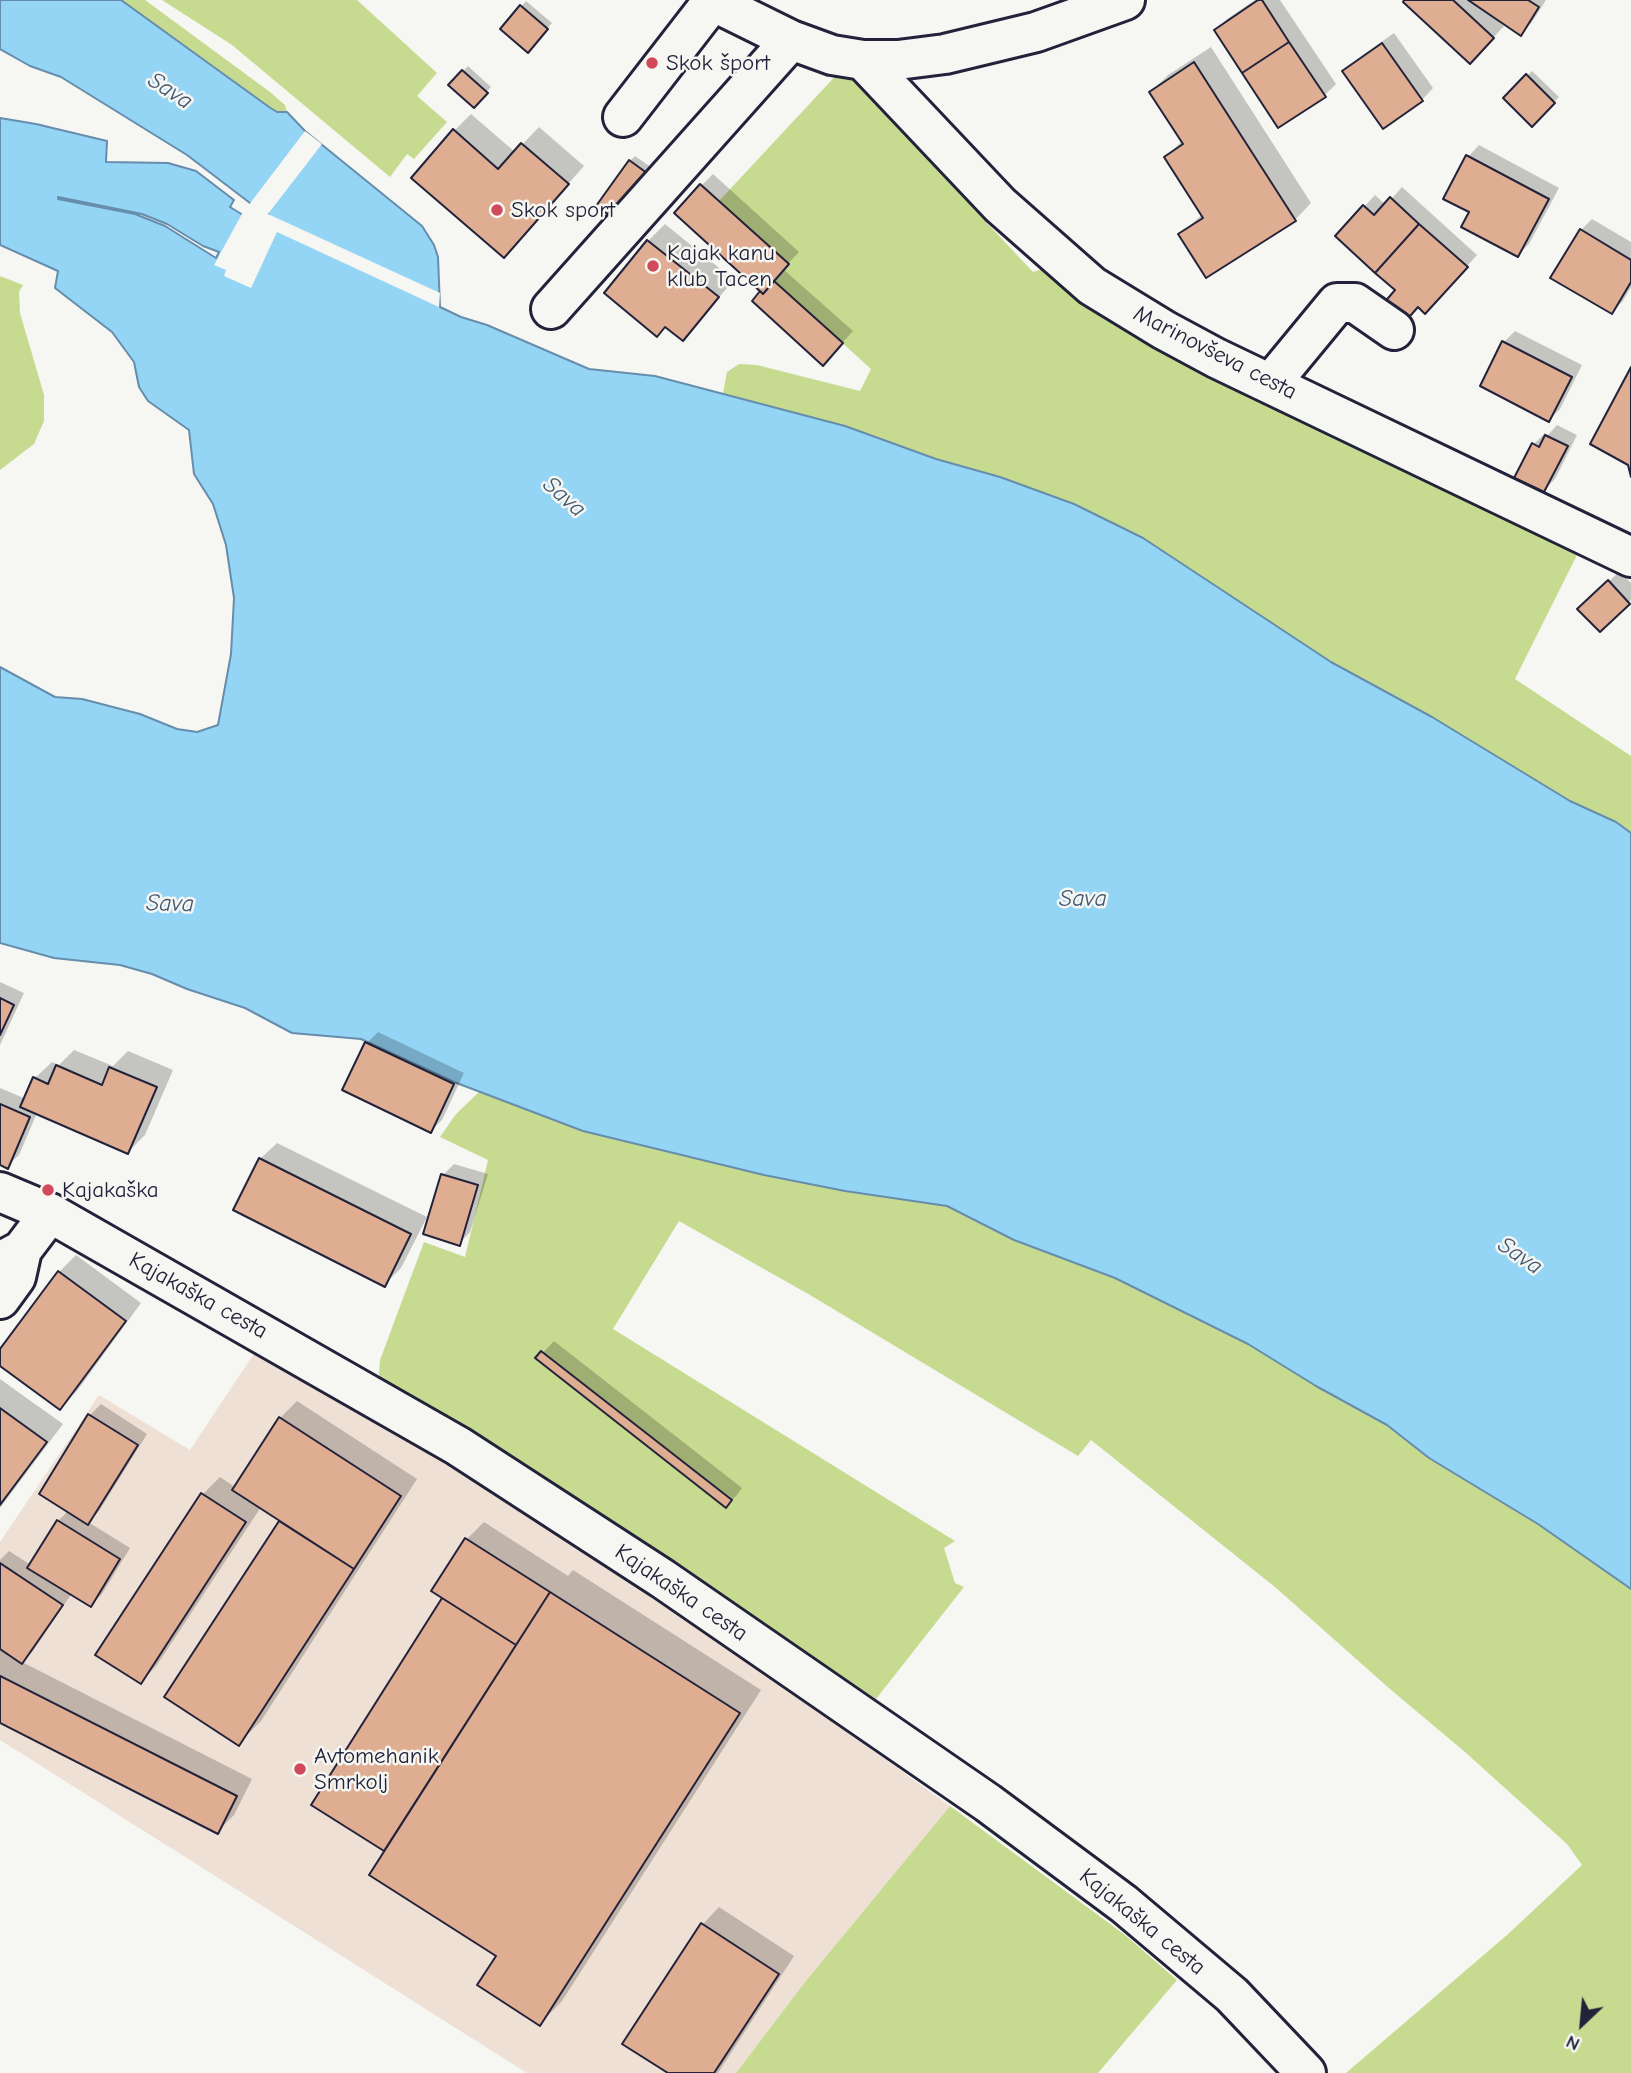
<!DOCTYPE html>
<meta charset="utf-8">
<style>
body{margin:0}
#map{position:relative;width:1631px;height:2073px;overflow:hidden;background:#f6f6f2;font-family:"Comic Neue",sans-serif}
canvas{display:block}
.north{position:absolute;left:1547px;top:1989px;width:70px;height:70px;-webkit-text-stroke:5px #f6f6f2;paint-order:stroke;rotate:206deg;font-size:19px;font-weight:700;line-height:28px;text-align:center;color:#22223b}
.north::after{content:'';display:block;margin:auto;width:24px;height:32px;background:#22223b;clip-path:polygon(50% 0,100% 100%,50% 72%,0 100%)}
</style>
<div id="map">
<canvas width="1631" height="2073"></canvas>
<div class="north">N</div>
</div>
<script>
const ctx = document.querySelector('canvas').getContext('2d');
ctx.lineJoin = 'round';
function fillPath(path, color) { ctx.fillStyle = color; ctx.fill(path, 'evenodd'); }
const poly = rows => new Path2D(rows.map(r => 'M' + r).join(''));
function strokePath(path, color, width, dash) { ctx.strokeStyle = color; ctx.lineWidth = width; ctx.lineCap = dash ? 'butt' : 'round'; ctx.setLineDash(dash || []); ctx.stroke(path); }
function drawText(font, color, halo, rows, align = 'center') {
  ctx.font = font + ' "Comic Neue",sans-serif'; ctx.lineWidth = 5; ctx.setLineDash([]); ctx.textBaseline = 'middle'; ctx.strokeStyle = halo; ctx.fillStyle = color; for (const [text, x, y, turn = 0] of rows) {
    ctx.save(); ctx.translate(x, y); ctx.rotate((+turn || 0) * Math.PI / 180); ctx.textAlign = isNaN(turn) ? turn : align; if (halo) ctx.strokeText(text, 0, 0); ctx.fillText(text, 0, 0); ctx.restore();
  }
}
const built = poly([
 [257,1349,364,1410,601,1555,950,1806,805,1982,736,2073,527,2073,0,1740,0,1542,99,1395,190,1450]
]);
const green = poly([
 [121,0,145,0,270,92,285,105,287,112,276,112,269,107],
 [162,0,357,0,437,73,417,96,447,122,414,159,407,154,390,177,232,45],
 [842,69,1033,272,1042,269,1103,312,1582,545,1515,679,1631,756,1631,833,1616,822,1570,801,1432,717,1331,662,1143,538,1074,504,1000,477,936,459,845,426,723,393,727,372,739,364,757,365,860,391,871,369,774,281,789,264,719,201],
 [0,276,23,285,19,292,20,313,44,395,44,421,34,444,0,470],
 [480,1091,583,1131,764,1175,845,1191,947,1206,1014,1240,1115,1278,1248,1344,1387,1425,1429,1458,1538,1524,1631,1589,1631,2073,1346,2073,1507,1935,1582,1865,1567,1844,1465,1752,1390,1689,1275,1587,1091,1440,1078,1456,810,1295,679,1221,613,1329,955,1541,944,1548,955,1583,964,1587,876,1699,520,1463,381,1383,379,1374,380,1360,424,1242,465,1257,488,1160,440,1137,456,1114],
 [950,1806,1125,1935,1177,1980,1098,2073,736,2073,805,1982]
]);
const water = poly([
 [0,0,121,0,269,107,277,112,287,112,305,131,422,226,434,245,438,257,440,307,461,317,487,325,589,369,655,376,845,426,936,459,1000,477,1074,504,1143,538,1331,662,1432,717,1570,801,1616,822,1631,833,1631,1589,1538,1524,1429,1458,1387,1425,1316,1386,1248,1344,1115,1278,1014,1240,947,1206,845,1191,764,1175,583,1131,454,1082,361,1039,292,1033,245,1008,187,989,152,974,120,965,54,958,0,943,0,667,55,697,82,699,140,714,177,729,197,732,218,725,231,654,234,598,226,545,213,504,194,474,189,430,148,401,139,387,134,362,112,332,55,288,58,271,0,245,0,118,36,124,107,141,106,162,168,163,196,171,234,200,230,207,256,223,275,231,268,213,250,203,187,155,61,77,30,66,0,49,0,0],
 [58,197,142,214,167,224,203,246,219,252,216,258,165,226,135,214,58,199,58,197]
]);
const pier = poly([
 [305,131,322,144,268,214,440,293,439,307,277,232,251,288,224,276,226,270,214,265,243,212,269,225,265,216,248,206]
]);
const shadow = poly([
 [1255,0,1280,0,1336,84,1325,95,1279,125,1216,30,1227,19],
 [1407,0,1546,0,1532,22,1521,33,1500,19,1498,21,1504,26,1481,51],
 [526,1,552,23,532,46,502,29],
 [1394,33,1433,88,1422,100,1384,127,1345,71,1356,60],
 [1211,47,1311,203,1295,220,1180,234,1203,214,1166,157,1182,141,1151,92,1168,75],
 [468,66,491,87,474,105,451,85],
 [1532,71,1559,97,1532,124,1505,98],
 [471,114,515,152,539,127,584,166,504,256,454,131],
 [1479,145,1559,188,1529,244,1518,255,1471,211,1468,157],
 [635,156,655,170,624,215,630,161],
 [713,174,799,252,783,269,853,331,834,352,763,291,702,185],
 [1402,187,1477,255,1436,301,1397,290,1337,236,1375,195,1386,205],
 [1592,219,1631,242,1631,287,1623,301,1612,312,1581,230],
 [665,224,734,280,683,339,666,326,606,293,648,241],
 [1515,331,1582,365,1560,409,1549,420,1504,342],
 [1557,425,1577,435,1555,479,1544,490,1534,444,1545,433,1548,435],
 [1620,571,1631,583,1631,600,1600,629,1591,598],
 [0,982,24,993,0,1045],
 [378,1032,464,1073,442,1120,431,1131,367,1043],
 [74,1050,113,1066,128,1051,173,1070,145,1135,128,1152,37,1113,19,1155,7,1166,0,1163,0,1088,26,1099,35,1078,52,1062,59,1065],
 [277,1143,427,1217,401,1268,385,1284,260,1159],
 [454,1164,488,1174,470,1232,459,1244,443,1175],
 [76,1255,141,1303,77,1391,60,1408,0,1364,0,1352,59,1272],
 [554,1341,742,1488,737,1495,726,1506,538,1358],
 [0,1379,63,1424,0,1508],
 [297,1401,417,1479,261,1721,239,1743,282,1520,261,1507,157,1665,141,1682,203,1494,220,1477,235,1487,280,1418],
 [101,1404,147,1434,99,1511,88,1522,130,1548,102,1594,91,1605,72,1593,33,1651,22,1662,252,1779,234,1815,217,1832,0,1721,0,1560,9,1551,31,1565,58,1521,69,1510,90,1415],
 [484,1522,568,1576,573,1570,761,1690,562,2001,540,2024,498,1955,387,1851,313,1804,445,1598,434,1591,467,1539],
 [719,1907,794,1956,718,2073,671,2073,703,1924]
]);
const building = poly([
 [1258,0,1262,0,1289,42,1242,73,1214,30,1258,0],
 [1404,0,1453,0,1494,38,1470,64,1403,2,1404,0],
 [1468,0,1528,0,1539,7,1521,36,1468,0],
 [520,5,548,29,528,53,500,29,520,5],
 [1289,42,1326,97,1278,128,1242,73,1289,42],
 [1382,43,1423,101,1383,129,1342,71,1382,43],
 [1194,62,1296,221,1206,278,1178,234,1203,218,1164,157,1183,144,1149,92,1194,62],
 [462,70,488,93,474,108,448,85,462,70],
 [1526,74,1555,103,1532,127,1503,98,1526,74],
 [453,129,498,169,521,143,569,184,504,258,411,178,453,129],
 [1466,155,1549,199,1518,257,1461,227,1469,212,1443,199,1466,155],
 [629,160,651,176,619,222,596,206,629,160],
 [700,184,789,264,763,294,674,213,700,184],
 [1390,197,1419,224,1375,273,1335,236,1363,205,1374,215,1390,197],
 [1419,224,1468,267,1425,314,1418,307,1404,323,1383,304,1395,290,1375,273,1419,224],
 [1580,229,1631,260,1631,282,1612,314,1550,278,1580,229],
 [647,240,719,297,683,341,665,327,657,337,604,293,647,240],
 [774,281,843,343,823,366,752,301,760,291,763,294,774,281],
 [1502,341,1572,377,1549,422,1480,386,1502,341],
 [1631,367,1631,477,1628,465,1590,444,1631,367],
 [1545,435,1568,446,1544,492,1514,478,1532,443,1539,447,1545,435],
 [1608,580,1630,604,1600,632,1577,609,1608,580],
 [0,998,14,1005,0,1035,0,998],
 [365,1042,454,1084,431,1133,342,1090,365,1042],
 [56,1065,102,1085,109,1067,157,1087,128,1154,20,1107,33,1077,48,1084,56,1065],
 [0,1104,30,1117,8,1169,0,1165,0,1104],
 [259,1158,411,1234,385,1287,233,1210,259,1158],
 [441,1174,478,1185,460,1246,423,1234,441,1174],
 [58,1271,126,1321,60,1410,0,1366,0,1349,58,1271],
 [541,1351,732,1500,726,1508,535,1358,541,1351],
 [0,1408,47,1442,0,1505,0,1408],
 [88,1414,138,1445,88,1525,39,1494,88,1414],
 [279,1417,401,1496,354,1569,232,1490,279,1417],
 [201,1493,246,1522,141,1684,95,1655,201,1493],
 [57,1520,120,1559,91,1607,27,1568,57,1520],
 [279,1521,354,1569,239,1746,164,1697,279,1521],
 [465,1538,550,1592,516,1645,431,1591,465,1538],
 [0,1563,63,1605,22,1664,0,1649,0,1563],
 [550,1592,740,1713,540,2026,477,1985,496,1956,369,1875,550,1592],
 [442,1598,516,1645,384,1851,311,1805,442,1598],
 [0,1676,237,1796,218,1834,0,1723,0,1676],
 [701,1923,779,1974,714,2073,668,2073,622,2044,701,1923]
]);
const minor = poly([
 [710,0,791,40,832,55,863,60,898,60,945,54,1036,32,1125,0],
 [863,60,1000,205,1092,286,1164,330,1216,358,1631,557],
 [623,117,712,2],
 [551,309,791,40],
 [1271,383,1337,303,1355,303,1394,330],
 [0,1192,50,1213,458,1446,663,1579,988,1803,1124,1904,1232,1995,1306,2073],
 [0,1262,22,1250,50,1213],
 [0,1299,16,1277,22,1250]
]);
const markers = [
 [652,63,7,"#d1495b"],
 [497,210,7,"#d1495b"],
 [653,266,7,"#d1495b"],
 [48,1190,7,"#d1495b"],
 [300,1769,7,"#d1495b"]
];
const poiNames = [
 ["Skok šport",666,63],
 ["Skok sport",511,210],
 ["Kajak kanu",667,253],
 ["klub Tacen",667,279],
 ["Kajakaška",62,1190],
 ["Avtomehanik",314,1756],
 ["Smrkolj",314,1782]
];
const streetNames = [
 ["Marinovševa cesta",1215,353,27],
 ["Kajakaška cesta",198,1296,29],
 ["Kajakaška cesta",681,1593,34],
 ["Kajakaška cesta",1142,1922,39]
];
const waterNames = [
 ["Sava",170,91,33],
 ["Sava",564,497,41],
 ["Sava",1083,899],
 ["Sava",170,904,1],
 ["Sava",1520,1256,34]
];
fillPath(built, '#efe0d5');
fillPath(green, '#c7db90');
fillPath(water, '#94d5f6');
strokePath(water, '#668dab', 2);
fillPath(pier, '#f6f6f2');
fillPath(shadow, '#0003');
fillPath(building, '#dfad91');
strokePath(building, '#22223b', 2);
strokePath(minor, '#22223b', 44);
strokePath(minor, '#f6f6f2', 38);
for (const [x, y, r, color] of markers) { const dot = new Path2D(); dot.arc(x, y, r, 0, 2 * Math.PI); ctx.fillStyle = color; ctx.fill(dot); strokePath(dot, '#f6f6f2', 2.5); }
drawText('23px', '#22223b', '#f6f6f2', poiNames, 'left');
drawText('23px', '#22223b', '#f6f6f2', streetNames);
drawText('italic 24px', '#445873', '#f6f6f2', waterNames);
</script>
